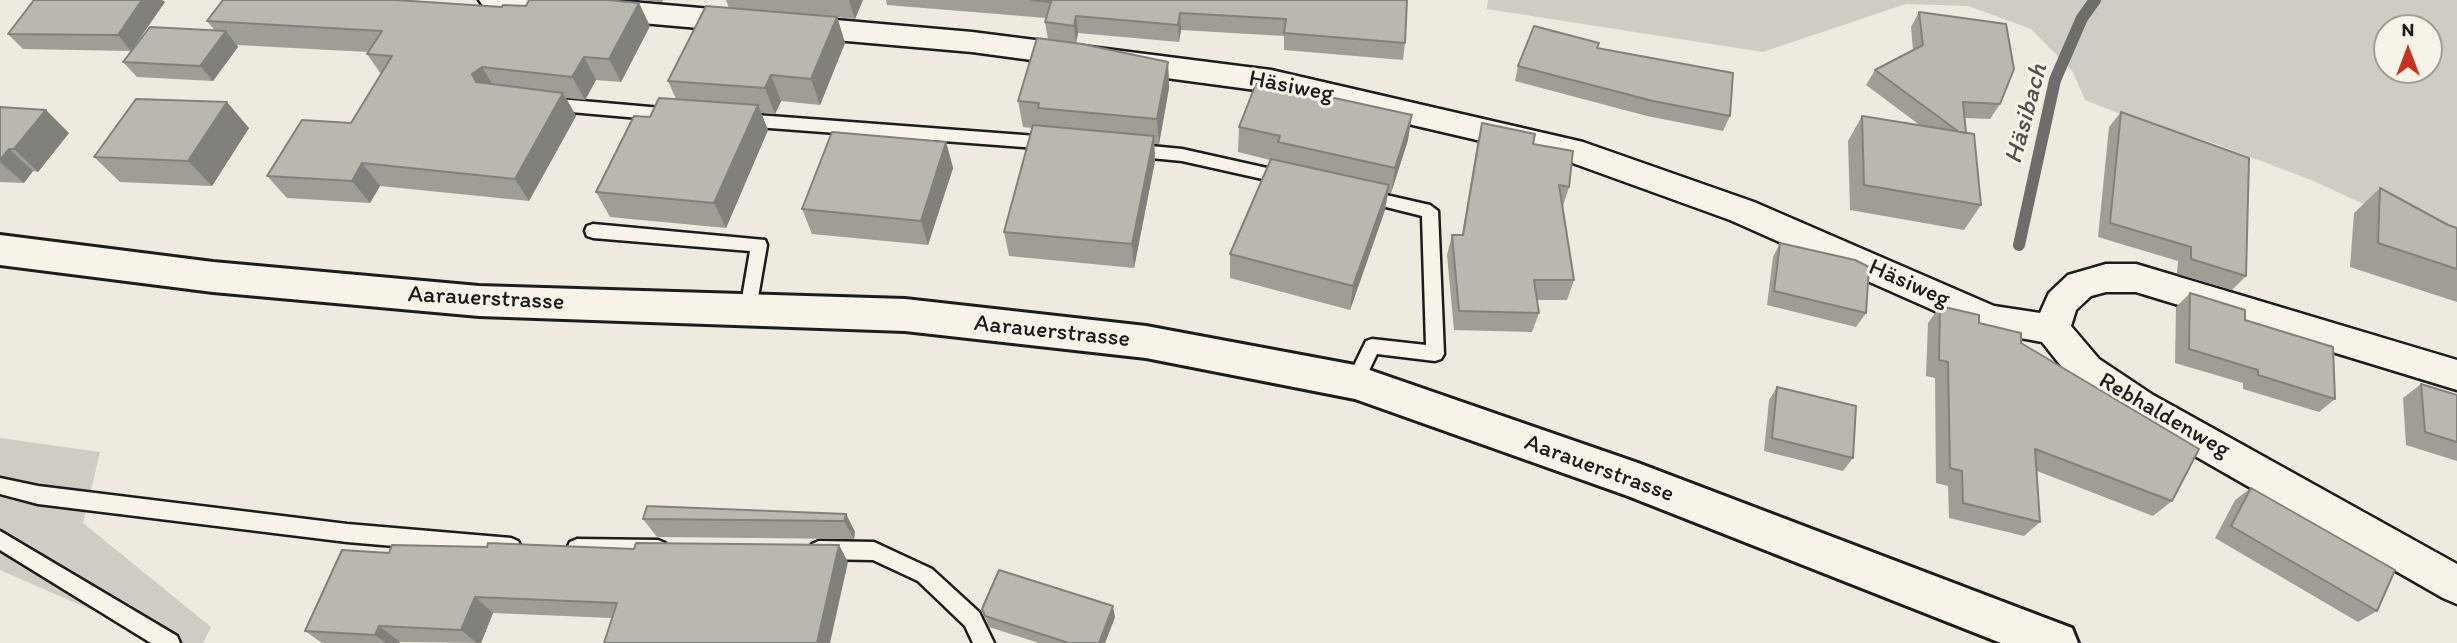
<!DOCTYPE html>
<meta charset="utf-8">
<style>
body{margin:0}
#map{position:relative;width:2457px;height:643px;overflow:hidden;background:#eeeae0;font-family:Itim,sans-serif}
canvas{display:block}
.north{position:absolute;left:2373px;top:14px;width:70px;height:70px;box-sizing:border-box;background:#f7f3e8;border:2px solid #9f9d96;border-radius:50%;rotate:0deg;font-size:19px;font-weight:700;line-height:28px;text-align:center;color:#1c1c1c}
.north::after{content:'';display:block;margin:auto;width:24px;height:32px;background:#c8321e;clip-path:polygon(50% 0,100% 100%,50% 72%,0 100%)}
</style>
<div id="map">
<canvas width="2457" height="643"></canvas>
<div class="north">N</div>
</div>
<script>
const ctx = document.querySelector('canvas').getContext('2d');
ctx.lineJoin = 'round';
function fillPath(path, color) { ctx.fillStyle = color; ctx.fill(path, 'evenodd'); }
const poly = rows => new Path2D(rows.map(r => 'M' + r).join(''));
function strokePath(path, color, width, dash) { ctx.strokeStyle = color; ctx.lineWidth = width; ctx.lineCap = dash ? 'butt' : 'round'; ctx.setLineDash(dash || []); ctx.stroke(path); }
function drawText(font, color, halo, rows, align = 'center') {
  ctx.font = font + ' Itim,sans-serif'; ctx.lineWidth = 6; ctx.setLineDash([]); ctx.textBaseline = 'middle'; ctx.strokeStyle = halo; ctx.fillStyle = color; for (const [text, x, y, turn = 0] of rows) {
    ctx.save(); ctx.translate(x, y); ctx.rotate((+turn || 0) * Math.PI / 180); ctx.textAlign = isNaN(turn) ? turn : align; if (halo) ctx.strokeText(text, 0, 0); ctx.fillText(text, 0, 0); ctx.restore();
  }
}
const green = poly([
 [1488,0,2457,0,2457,247,2309,179,2216,144,2115,112,2085,100,2073,72,2031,29,1968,6,1906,4,1763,52,1487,9],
 [2387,28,2429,28,2429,70,2387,70],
 [0,438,100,452,83,523,211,627,203,643,167,643,0,570]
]);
const stream = poly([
 [2019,245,2055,80,2082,18,2095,0]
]);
const service = poly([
 [548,98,673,109,681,115,673,121,548,110,540,104,548,98],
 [743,114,1050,137,1058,143,1050,149,743,126,735,120,743,114],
 [1130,144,1182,149,1285,172,1293,178,1285,184,1182,161,1130,156,1122,150,1130,144],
 [1364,190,1430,205,1438,211,1444,354,1441,359,1435,361,1377,354,1361,387,1355,390,1349,387,1346,382,1366,341,1372,339,1426,345,1422,216,1358,200,1356,196,1364,190],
 [593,224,765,240,767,245,755,315,749,317,743,315,740,310,750,251,593,238,587,236,585,231,587,226,593,224],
 [0,478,38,486,347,524,511,538,518,541,521,547,518,553,511,556,347,542,38,504,0,494,0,478],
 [0,531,177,636,180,643,151,643,0,550,0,531],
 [577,539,658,540,665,543,668,549,665,555,658,558,577,557,570,554,567,548,570,542,577,539],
 [819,541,874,542,932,569,979,612,994,643,973,643,965,626,918,581,873,560,819,559,812,556,809,550,812,544,819,541]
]);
const minor = poly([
 [479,0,609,0,972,32,1271,70,1583,142,1754,202,1994,306,2040,313,2049,293,2068,275,2106,264,2136,264,2457,360,2457,390,2136,292,2106,292,2091,296,2076,310,2071,326,2099,359,2153,395,2457,564,2457,604,2443,598,2127,417,2073,381,2042,342,1978,330,1730,220,1567,161,1271,92,972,52,494,10,484,7,479,0]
]);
const secondary = poly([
 [0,235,213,262,479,286,905,299,1146,326,1355,365,1638,463,2056,622,2072,628,2078,643,2001,643,1628,496,1355,399,1146,358,905,331,479,316,213,292,0,265,0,235]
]);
const wall = poly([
 [34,0,162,0,165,2,131,51,23,49,8,34],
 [639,0,663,0,662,2],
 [726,0,863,0,855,19,837,17,845,43,820,105,781,101,775,114,761,113,768,130,726,228,610,217,596,192,650,117,676,99,668,81,729,8],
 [886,0,1407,0,1405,43,1403,60,1284,50,1284,36,1181,30,1179,42,1078,33,1076,43,1048,39,1045,22,1046,18,887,5],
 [1919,12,2000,104,1990,119,1964,118,1966,133,1981,205,1964,230,1850,210,1848,141,1862,116,1921,126,1866,85,1875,70,1913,50,1911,27],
 [207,21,650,26,621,82,596,80,585,100,566,98,576,116,529,201,380,186,370,203,287,198,267,176,351,123,381,74,367,54,368,52,237,45,238,47,213,81,137,77,123,62,215,31],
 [1598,48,1730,116,1723,131,1647,116,1515,81,1518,66],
 [1168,62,1169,88,1159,144,1154,144,1155,161,1134,268,1009,256,1004,232,1032,128,1023,127,1018,101],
 [0,107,69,133,38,172,33,171,24,183,0,182],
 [2121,112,2246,276,2232,290,2177,274,2178,261,2098,237,2109,127],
 [1482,123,1533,144,1569,187,1563,206,1574,280,1567,300,1537,300,1539,313,1532,332,1454,330,1447,255,1452,235,1462,235,1477,144],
 [1239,127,1408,140,1391,193,1388,193,1385,210,1350,310,1230,278,1230,254,1270,160,1238,152],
 [249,128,212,186,120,182,94,157],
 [946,142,953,168,928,245,812,234,802,209],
 [2380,188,2448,225,2457,228,2457,302,2350,267,2354,213],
 [1780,243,1866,313,1856,327,1767,305,1773,257],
 [2190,293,2245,320,2335,399,2319,412,2243,389,2243,383,2175,363,2176,307],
 [1940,306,2021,343,2172,501,2153,516,2037,471,2040,522,2024,536,1949,518,1948,486,1936,483,1935,378,1926,376,1928,323],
 [2421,384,2457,395,2457,461,2406,445,2403,398],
 [1777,387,1853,458,1843,471,1764,451,1769,400],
 [2251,488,2377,611,2358,622,2215,538,2235,500],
 [846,514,855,532,854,539,657,537,643,519],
 [389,553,848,562,612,618,493,613,481,643,400,642,399,643,322,643,305,631],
 [982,609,1115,617,1105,643,1039,643,989,627]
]);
const shadedWall = poly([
 [142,0,162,0,165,2,131,51,118,35],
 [849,0,863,0,855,19],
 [639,3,650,26,621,82,609,59],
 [1180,13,1181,30,1179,42,1178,25],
 [1076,16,1078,33,1076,43,1074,26],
 [837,17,845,43,820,105,811,79],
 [226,31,238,47,213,81,200,66],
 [584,57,596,80,585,100,572,77],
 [1168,62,1169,88,1159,144,1157,119],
 [482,67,496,90,476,82,472,74],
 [771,75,781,101,775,114,765,88],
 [563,93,576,116,529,201,515,179],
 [227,102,249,128,212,186,188,161],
 [758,105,768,130,726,228,714,203],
 [46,110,69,133,38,172,14,149],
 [1412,115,1408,140,1391,193,1395,168],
 [1154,136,1155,161,1134,268,1132,244],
 [946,142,953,168,928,245,921,221],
 [9,149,33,171,24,183,0,162],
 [362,163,380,186,370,203,352,181],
 [1389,185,1385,210,1350,310,1353,286],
 [846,514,855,532,854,539,844,521],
 [839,545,848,562,830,643,817,643],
 [475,597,493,613,481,643,477,643,461,630],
 [1113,606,1115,617,1105,643,1099,643],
 [379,626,400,642,399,643,386,643,375,635]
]);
const building = poly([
 [34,0,142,0,118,35,8,34,34,0],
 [223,0,396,0,502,7,503,5,526,6,529,0,607,0,639,3,609,59,584,57,572,77,482,67,472,74,476,82,563,93,515,179,362,163,352,181,267,176,302,120,351,123,392,56,367,54,382,31,207,21,223,0],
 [1031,0,1407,0,1405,43,1284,33,1286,19,1180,13,1178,25,1076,16,1074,26,1045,22,1051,2,1031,0],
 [706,6,837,17,811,79,771,75,765,88,668,81,706,6],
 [1919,12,2006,24,2014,69,2000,104,1963,102,1966,133,1959,132,1875,70,1923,45,1919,12],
 [1534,26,1599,43,1597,48,1733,73,1730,116,1653,101,1518,66,1534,26],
 [150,27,226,31,200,66,123,62,150,27],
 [1037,38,1082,44,1168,62,1157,119,1038,108,1039,103,1018,101,1037,38],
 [1257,81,1412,115,1395,168,1278,142,1280,136,1239,127,1257,81],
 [659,98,758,105,714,203,596,192,634,116,650,117,659,98],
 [136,99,227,102,188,161,94,157,136,99],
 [0,107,46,110,14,149,9,149,0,160,0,107],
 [2121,112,2249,158,2246,276,2191,259,2191,247,2110,223,2121,112],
 [1862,116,1974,134,1981,205,1864,185,1862,116],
 [1482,123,1535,134,1533,144,1573,151,1569,187,1559,185,1574,280,1534,280,1539,313,1459,311,1452,235,1463,235,1482,123],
 [1033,125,1154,136,1132,244,1004,232,1033,125],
 [832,132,946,142,921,221,802,209,832,132],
 [1271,159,1389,185,1353,286,1230,254,1271,159],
 [2380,188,2448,225,2457,228,2457,269,2378,243,2380,188],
 [1780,243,1855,260,1869,267,1866,313,1774,291,1780,243],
 [2190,293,2245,310,2245,320,2333,347,2335,399,2258,375,2258,370,2189,349,2190,293],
 [1940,306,1979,315,1979,323,2021,333,2021,343,2199,449,2172,501,2035,449,2040,522,1963,503,1962,471,1950,468,1948,362,1939,360,1940,306],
 [2421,384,2457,395,2457,442,2425,432,2421,384],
 [1777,387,1856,406,1853,458,1772,438,1777,387],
 [2251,488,2395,570,2377,611,2231,526,2251,488],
 [647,506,846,514,844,521,643,519,647,506],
 [488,543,634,549,636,543,839,545,817,643,604,643,617,603,475,597,461,630,379,626,375,635,305,631,342,550,389,553,392,545,487,547,488,543],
 [999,570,1113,606,1099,643,1069,643,985,616,982,609,999,570]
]);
const streetNames = [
 ["Häsiweg",1291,87,11],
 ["Häsiweg",1909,284,24],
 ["Aarauerstrasse",486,299,3],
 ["Aarauerstrasse",1052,332,6],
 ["Rebhaldenweg",2164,416,30],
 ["Aarauerstrasse",1599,469,20]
];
const waterNames = [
 ["Häsibach",2027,114,-75]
];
fillPath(green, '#cfccc3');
strokePath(stream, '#6f6d69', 12);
strokePath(service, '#1c1c1c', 5);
strokePath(minor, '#1c1c1c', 5);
strokePath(secondary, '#1c1c1c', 6);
fillPath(service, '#f7f3e8');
fillPath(minor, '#f7f3e8');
fillPath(secondary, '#f7f3e8');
fillPath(wall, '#a09d96');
fillPath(shadedWall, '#82807a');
fillPath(building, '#bab7af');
strokePath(building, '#82807a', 2);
drawText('24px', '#1c1c1c', '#f7f3e8', streetNames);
drawText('italic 26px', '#535250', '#f7f3e8', waterNames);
</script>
